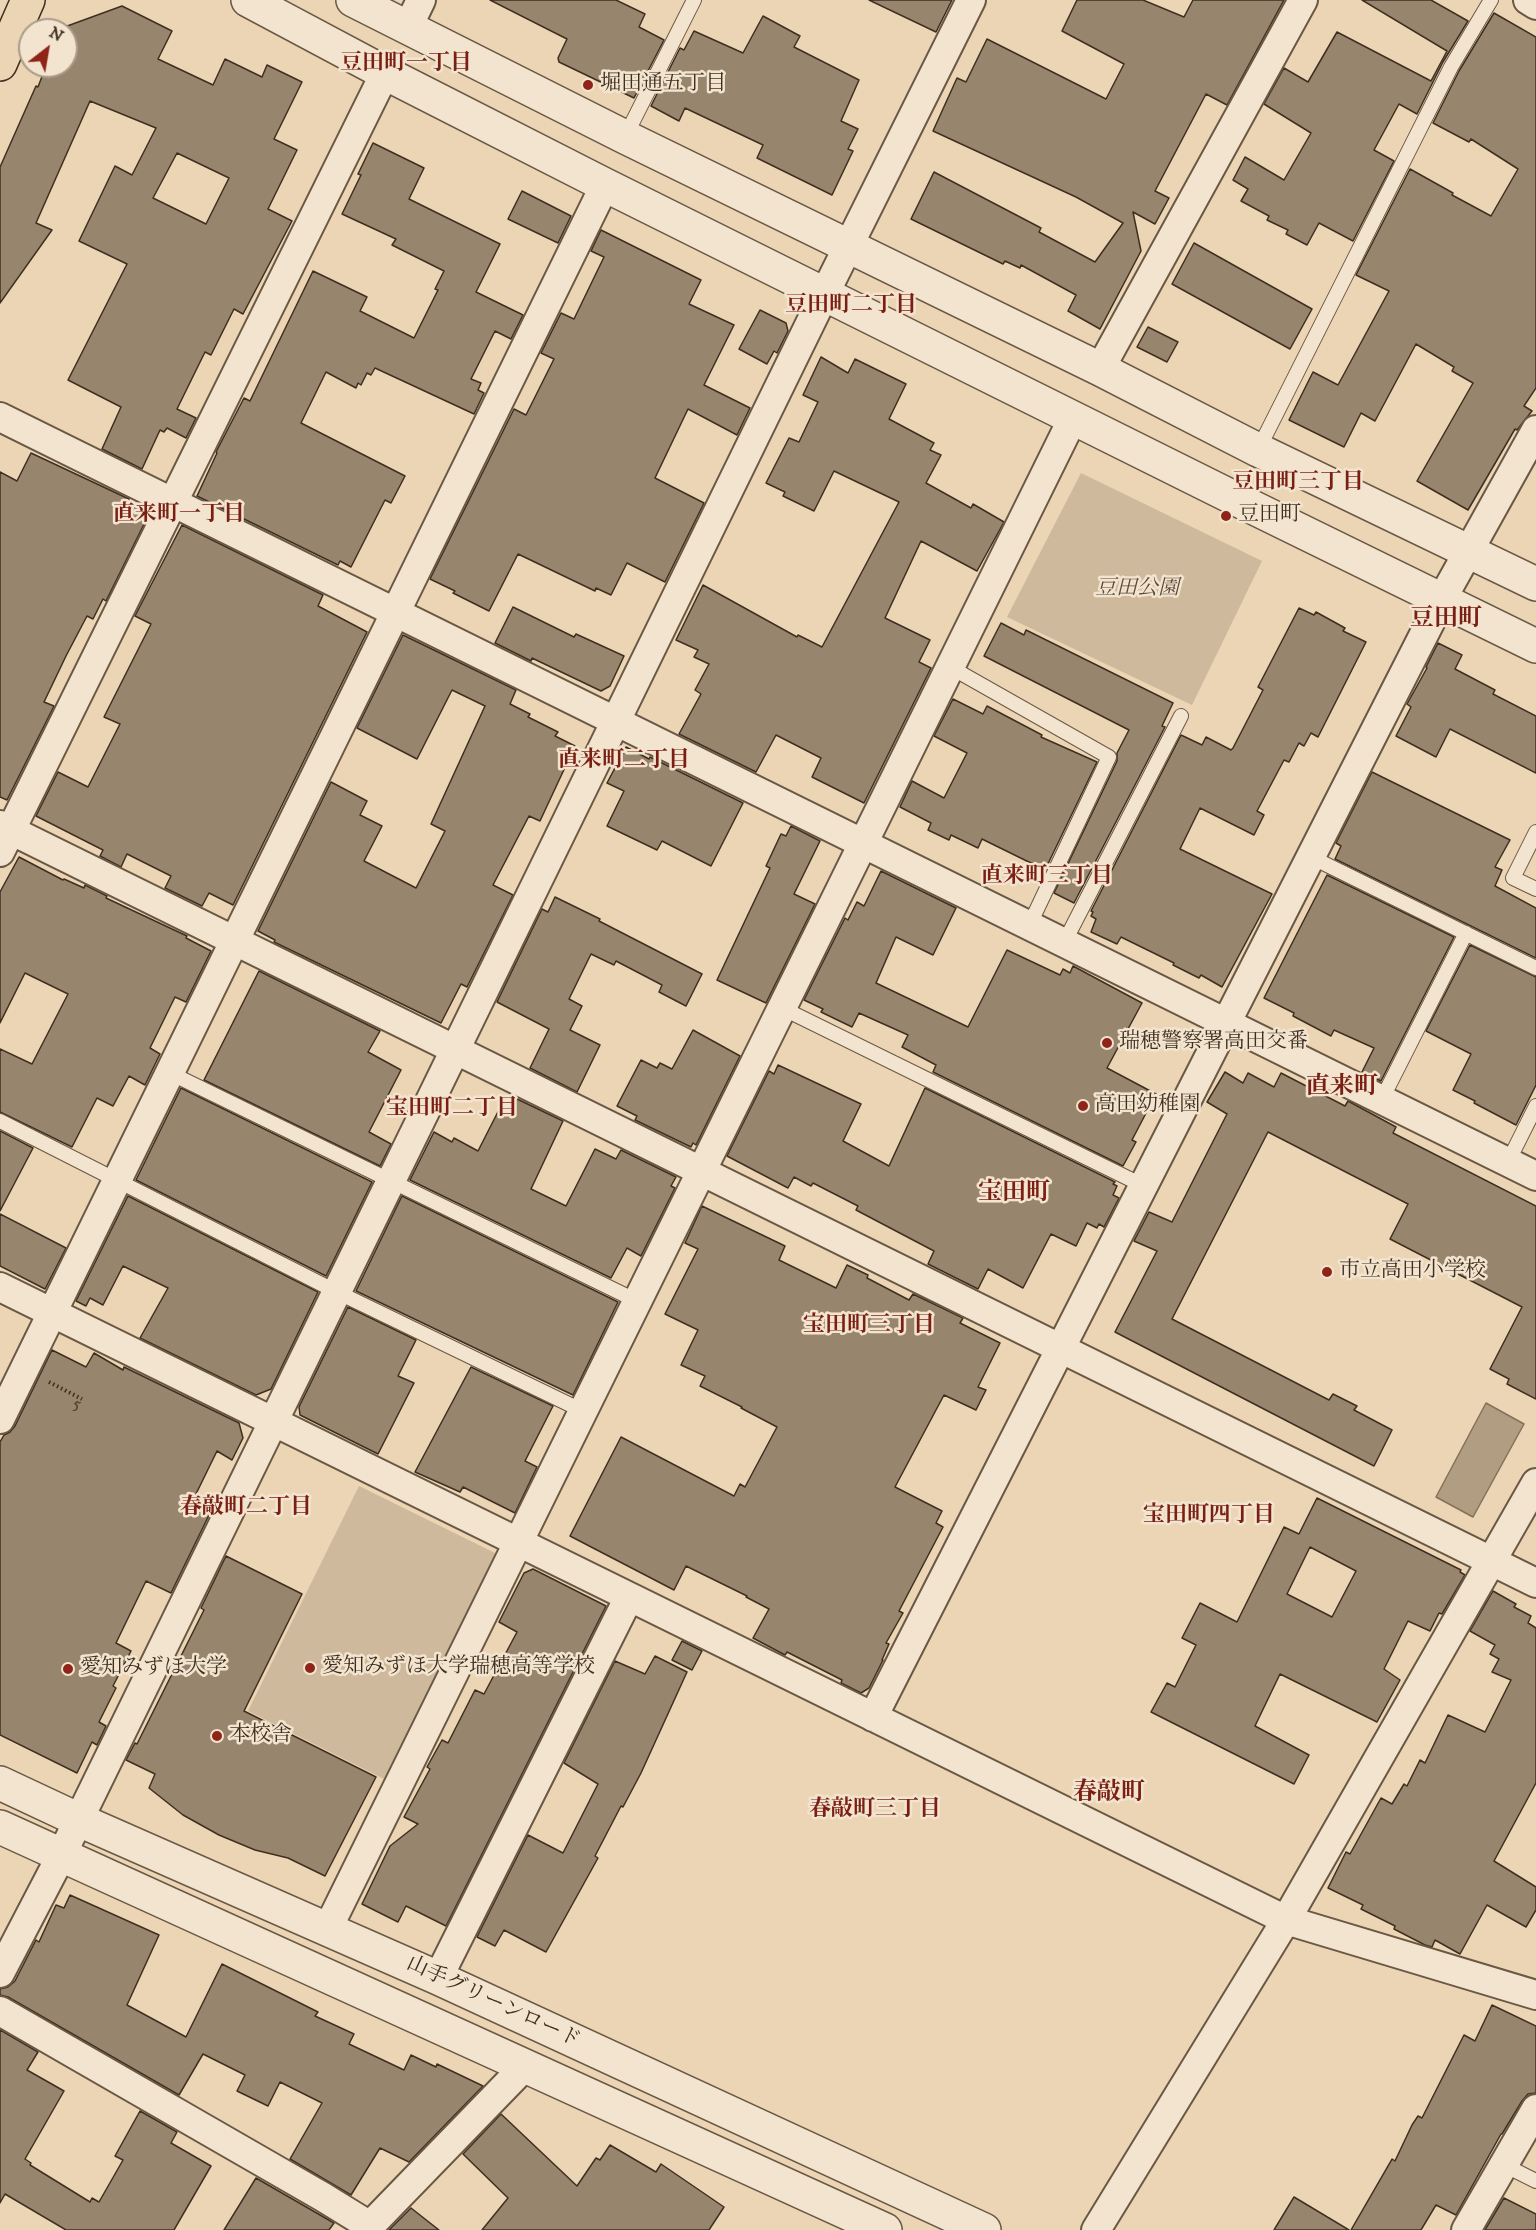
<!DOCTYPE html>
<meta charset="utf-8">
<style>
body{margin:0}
#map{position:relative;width:1536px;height:2230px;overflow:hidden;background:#ebd5b5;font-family:"IM FELL DW Pica",serif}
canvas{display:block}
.north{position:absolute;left:18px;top:18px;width:60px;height:60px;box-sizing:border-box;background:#f2e4cf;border:2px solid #aa9c89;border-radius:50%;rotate:31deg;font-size:16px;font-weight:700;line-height:24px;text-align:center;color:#3f2f20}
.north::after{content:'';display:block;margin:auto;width:21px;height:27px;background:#8f2418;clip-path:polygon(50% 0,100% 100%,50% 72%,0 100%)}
</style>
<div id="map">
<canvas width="1536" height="2230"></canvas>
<div class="north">N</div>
</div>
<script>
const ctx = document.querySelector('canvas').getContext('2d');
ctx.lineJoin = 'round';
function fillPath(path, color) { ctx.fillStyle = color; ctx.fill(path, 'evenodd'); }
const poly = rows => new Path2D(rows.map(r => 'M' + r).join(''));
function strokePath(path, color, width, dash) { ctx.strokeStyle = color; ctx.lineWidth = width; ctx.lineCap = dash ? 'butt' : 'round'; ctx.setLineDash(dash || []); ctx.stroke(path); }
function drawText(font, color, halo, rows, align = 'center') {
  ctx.font = font + ' "IM FELL DW Pica","Noto Serif JP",serif'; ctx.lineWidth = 5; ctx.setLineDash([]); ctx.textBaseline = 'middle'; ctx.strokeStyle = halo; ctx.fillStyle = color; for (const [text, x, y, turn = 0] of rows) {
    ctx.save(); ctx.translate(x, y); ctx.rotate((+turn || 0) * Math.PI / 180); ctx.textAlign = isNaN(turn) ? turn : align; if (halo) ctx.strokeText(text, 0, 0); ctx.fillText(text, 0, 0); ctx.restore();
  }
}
const green = poly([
 [1081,473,1262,561,1192,705,1007,617],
 [359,1486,497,1554,386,1780,248,1711]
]);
const water = poly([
 [1486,1403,1524,1424,1473,1517,1436,1497,1486,1403]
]);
const building = poly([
 [490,0,616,0,645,14,639,27,664,40,634,98,559,62,558,58,567,39,490,0],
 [869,0,952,0,936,32,869,0],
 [1077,0,1143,0,1184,17,1193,0,1284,0,1227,105,1206,94,1155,191,1169,198,1155,224,1133,212,1141,251,1100,329,1068,311,1076,295,1021,265,1020,268,1005,261,1003,264,911,219,934,172,1041,228,1039,232,1095,262,1123,223,1076,197,933,131,957,78,966,82,987,39,1106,99,1124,64,1062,31,1077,0],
 [1362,0,1431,0,1468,21,1443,62,1417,114,1399,104,1374,150,1394,161,1353,241,1319,223,1307,245,1286,234,1288,230,1267,220,1269,216,1241,201,1248,189,1233,180,1245,157,1284,180,1311,133,1264,104,1284,68,1308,82,1337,32,1431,81,1447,51,1362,0],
 [122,6,172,31,158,59,213,85,225,59,262,77,267,65,302,82,274,139,297,150,268,209,292,221,243,314,234,309,211,355,205,352,177,409,196,418,186,438,167,428,164,432,160,430,142,469,102,449,121,407,68,380,127,264,79,241,115,166,132,175,156,128,90,101,36,223,52,230,0,303,0,167,36,86,38,87,46,66,66,66,66,30,59,29,122,6],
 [177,153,229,178,206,224,153,198,177,153],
 [1494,13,1536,37,1536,388,1524,406,1532,411,1517,430,1515,429,1468,510,1417,481,1473,383,1452,371,1454,367,1416,344,1375,421,1361,413,1344,447,1289,420,1313,372,1338,385,1389,291,1356,275,1410,169,1453,193,1452,195,1491,216,1518,169,1471,139,1469,142,1433,123,1459,71,1494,13],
 [763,16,800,36,794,47,859,80,841,121,858,129,848,149,853,151,832,195,757,158,763,145,685,108,679,121,651,106,680,48,684,50,694,31,743,53,763,16],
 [373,143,424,168,409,199,500,244,476,292,523,315,511,339,495,331,471,379,481,383,478,390,484,393,474,414,375,368,371,375,367,373,361,385,358,383,356,388,326,372,301,423,405,476,391,503,385,500,351,567,340,561,338,565,197,496,217,453,216,452,244,398,250,401,313,271,367,297,360,311,414,338,438,290,435,289,444,271,392,245,396,239,342,214,360,177,361,175,358,174,373,143],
 [522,191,571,216,558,243,508,219,522,191],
 [601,230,701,280,689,304,734,325,704,385,750,408,737,435,688,409,655,478,704,503,665,582,627,563,611,595,596,588,595,591,518,554,489,611,453,593,455,591,430,579,514,409,526,415,554,359,541,353,561,313,574,319,604,257,591,251,601,230],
 [1194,243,1312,309,1290,349,1172,284,1194,243],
 [760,310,786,323,788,331,777,353,774,351,767,364,739,349,760,310],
 [1148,327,1178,342,1167,362,1137,347,1148,327],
 [821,357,848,373,855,359,906,384,889,419,934,443,930,450,941,455,926,483,971,508,973,504,1004,522,977,571,921,541,885,618,930,640,919,662,931,668,864,803,812,777,821,758,776,735,756,772,679,734,701,694,695,690,709,664,694,657,698,650,676,640,703,585,797,637,798,635,822,647,899,502,834,471,814,511,783,496,785,492,766,483,789,438,799,442,818,402,803,395,821,357],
 [31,453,129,499,128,501,150,512,106,601,103,599,93,619,87,616,66,656,44,702,54,706,7,800,0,797,0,472,17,481,31,453],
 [182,525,323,595,318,606,367,632,233,905,209,893,202,906,165,888,171,876,127,854,121,867,100,856,103,850,36,816,58,772,88,787,120,724,104,717,151,624,135,616,182,525],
 [513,607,574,637,576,634,624,656,610,686,601,691,532,658,531,661,495,643,513,607],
 [1299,608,1314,615,1316,612,1345,628,1343,631,1366,642,1318,737,1311,733,1304,746,1299,743,1289,762,1284,760,1257,811,1264,815,1254,835,1200,808,1180,849,1272,894,1222,987,1201,975,1199,978,1173,965,1174,963,1121,937,1117,944,1091,932,1096,919,1091,916,1093,912,1091,911,1181,735,1202,745,1206,737,1231,750,1233,748,1263,690,1258,687,1299,608],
 [1001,623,1024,635,1026,630,1173,703,1162,726,1165,727,1074,903,1054,893,1117,761,1117,753,1129,730,984,656,1001,623],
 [403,635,516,690,510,704,530,714,528,717,558,732,555,736,575,746,540,821,529,816,493,885,513,895,467,987,461,984,441,1023,274,942,275,940,258,931,331,782,367,801,360,815,382,826,364,861,416,888,445,831,431,824,485,706,452,690,417,759,357,728,403,635],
 [1438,643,1462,655,1455,669,1495,690,1493,694,1536,716,1536,773,1450,729,1436,757,1396,736,1411,707,1407,704,1427,668,1426,667,1438,643],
 [953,699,983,714,987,706,1042,735,1041,737,1097,762,1045,870,982,839,978,848,951,835,949,840,928,830,931,823,900,807,912,781,944,798,967,753,934,736,953,699],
 [626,747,649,759,650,757,743,803,711,866,662,841,657,850,607,826,624,791,607,783,626,747],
 [1372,772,1510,840,1495,867,1502,870,1495,886,1536,908,1536,958,1335,859,1341,846,1336,843,1372,772],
 [791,826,820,841,794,894,815,904,766,1003,717,980,770,868,766,866,781,834,786,836,791,826],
 [19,857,63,880,64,879,84,888,85,885,107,896,106,898,187,936,186,938,211,951,186,1002,175,997,150,1048,160,1054,145,1085,129,1076,113,1106,97,1098,72,1147,0,1112,0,1049,32,1064,68,994,25,973,0,1023,0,892,19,857],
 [881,871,956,908,933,955,896,937,876,983,968,1027,1007,950,1060,975,1063,969,1070,973,1073,966,1142,1003,1107,1068,1156,1094,1132,1140,1136,1142,1123,1166,933,1072,936,1065,902,1047,908,1035,859,1013,852,1027,821,1012,823,1009,804,1000,845,918,848,920,857,902,864,906,881,871],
 [1327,875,1454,937,1381,1081,1362,1072,1374,1048,1334,1030,1331,1036,1293,1016,1294,1013,1264,998,1327,875],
 [555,897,600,919,599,921,702,974,686,1006,659,992,662,985,616,961,614,965,591,954,569,999,582,1006,570,1030,600,1045,577,1092,530,1068,549,1029,497,1002,542,909,548,912,555,897],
 [1470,945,1536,977,1536,1085,1516,1125,1474,1103,1475,1101,1453,1090,1471,1054,1426,1031,1470,945],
 [259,971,380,1031,368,1052,401,1070,369,1132,391,1144,380,1166,204,1080,259,971],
 [693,1030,740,1056,696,1145,693,1143,691,1147,635,1120,637,1116,617,1106,641,1060,657,1068,660,1063,672,1069,693,1030],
 [778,1065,861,1104,843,1141,889,1166,925,1088,1115,1182,1113,1184,1117,1186,1113,1195,1119,1198,1104,1227,1099,1224,1097,1228,1087,1223,1076,1246,1051,1234,1023,1288,988,1269,978,1289,928,1264,934,1251,856,1210,858,1206,813,1183,811,1186,794,1177,788,1188,727,1156,769,1071,774,1074,778,1065],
 [1225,1072,1243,1083,1248,1073,1274,1087,1281,1073,1345,1106,1348,1101,1396,1127,1393,1133,1536,1206,1536,1399,1507,1384,1509,1379,1490,1369,1522,1307,1390,1239,1408,1204,1268,1132,1172,1319,1329,1400,1333,1394,1357,1406,1354,1410,1392,1430,1374,1466,1115,1332,1157,1251,1134,1241,1149,1212,1172,1222,1227,1114,1207,1102,1225,1072],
 [181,1088,372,1182,326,1276,136,1180,181,1088],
 [506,1096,514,1100,515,1098,563,1121,531,1189,566,1206,595,1149,616,1159,621,1150,676,1177,671,1186,675,1188,641,1256,627,1248,611,1278,410,1180,434,1132,452,1142,454,1138,478,1151,506,1096],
 [0,1131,33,1148,0,1211,0,1131],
 [128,1196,318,1292,271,1389,256,1395,140,1338,168,1288,123,1266,103,1305,90,1298,86,1306,76,1301,128,1196],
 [402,1196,618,1302,573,1395,356,1291,402,1196],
 [702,1206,785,1246,779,1260,836,1288,847,1265,868,1275,867,1278,909,1300,913,1294,963,1318,960,1323,1000,1343,978,1387,986,1390,976,1410,944,1395,895,1487,942,1511,936,1523,943,1527,899,1611,903,1613,886,1643,889,1644,882,1660,883,1660,869,1688,861,1693,841,1683,842,1680,787,1652,785,1655,753,1638,769,1609,746,1597,747,1596,686,1566,674,1590,570,1536,621,1437,734,1496,740,1484,745,1487,777,1427,741,1408,742,1407,700,1386,705,1376,681,1365,698,1330,665,1314,698,1249,685,1243,702,1206],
 [0,1214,66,1248,45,1289,0,1266,0,1214],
 [348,1307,416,1340,398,1376,414,1383,378,1454,300,1415,299,1407,348,1307],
 [52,1350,86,1367,94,1353,123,1370,124,1367,239,1423,243,1438,232,1460,217,1451,195,1496,209,1503,206,1509,211,1511,171,1593,146,1581,116,1643,131,1651,113,1686,116,1688,99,1722,106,1726,97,1745,92,1742,77,1773,0,1735,0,1442,4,1435,10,1432,15,1426,52,1350],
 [471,1367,553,1406,525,1461,537,1467,515,1513,463,1487,460,1492,415,1472,471,1367],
 [1317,1498,1461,1570,1460,1572,1465,1575,1442,1614,1439,1613,1430,1631,1408,1621,1384,1669,1400,1680,1377,1722,1280,1674,1255,1726,1309,1755,1294,1784,1151,1712,1167,1683,1175,1687,1196,1645,1182,1638,1200,1603,1237,1622,1284,1527,1299,1534,1317,1498],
 [1310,1547,1356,1571,1332,1617,1287,1594,1310,1547],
 [226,1556,302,1594,244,1711,376,1777,325,1876,288,1858,255,1850,219,1835,183,1815,149,1788,155,1774,126,1760,135,1743,137,1744,204,1610,201,1608,226,1556],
 [533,1569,606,1606,446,1926,406,1906,398,1922,362,1904,390,1846,418,1824,404,1817,430,1769,427,1767,442,1740,448,1743,475,1690,484,1694,517,1632,499,1622,524,1573,533,1569],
 [1493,1591,1516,1604,1514,1607,1531,1616,1528,1623,1536,1628,1536,1783,1494,1861,1536,1887,1536,1910,1526,1927,1487,1905,1460,1954,1435,1940,1432,1947,1425,1945,1394,1929,1395,1926,1361,1909,1363,1905,1328,1888,1346,1852,1350,1854,1381,1798,1392,1804,1404,1784,1407,1786,1420,1760,1425,1763,1448,1715,1485,1732,1511,1680,1492,1672,1499,1659,1490,1654,1495,1645,1470,1631,1493,1591],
 [682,1641,702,1651,692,1670,672,1660,682,1641],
 [655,1656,687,1672,641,1773,623,1807,621,1806,595,1856,598,1858,546,1952,504,1930,495,1946,477,1937,528,1835,563,1853,598,1784,564,1763,615,1661,645,1674,655,1656],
 [70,1895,159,1935,127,2005,186,2037,222,1964,318,2012,315,2016,354,2034,349,2044,404,2070,411,2055,436,2067,437,2064,483,2086,409,2162,380,2148,351,2195,290,2159,322,2103,280,2082,268,2106,237,2091,245,2075,203,2054,179,2095,8,1997,0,1995,0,1989,8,1987,15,1981,36,1940,39,1942,56,1905,64,1908,70,1895],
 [1492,2005,1536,2026,1536,2093,1528,2094,1522,2101,1502,2134,1501,2134,1456,2215,1436,2205,1421,2230,1351,2230,1392,2159,1395,2161,1412,2125,1418,2116,1422,2118,1464,2035,1475,2041,1492,2005],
 [0,2030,38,2052,27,2070,64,2091,25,2159,31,2163,30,2165,90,2202,92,2198,99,2202,123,2160,115,2156,140,2111,177,2132,171,2143,211,2166,174,2230,66,2230,5,2194,0,2203,0,2030],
 [501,2114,577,2186,596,2158,600,2160,610,2145,656,2172,661,2164,724,2207,709,2230,482,2230,508,2198,463,2154,501,2114],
 [256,2178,334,2223,329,2230,224,2230,256,2178],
 [1294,2197,1349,2230,1274,2230,1294,2197],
 [1504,2198,1536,2214,1536,2230,1485,2230,1504,2198],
 [411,2208,439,2230,389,2230,411,2208]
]);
const path = poly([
 [49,1382,82,1399]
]);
const service = poly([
 [625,137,694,0],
 [1258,450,1451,67,1491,0],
 [950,667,1109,757,1029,926],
 [1536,832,1513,878,1536,889],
 [1311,857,1536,968],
 [1064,943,1181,716],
 [782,1008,1144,1186],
 [170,1073,637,1301],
 [1382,1099,1466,933],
 [0,1121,337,1292,583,1411],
 [1508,1162,1536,1106],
 [1504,2165,1536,2181]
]);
const minor = poly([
 [1528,0,1536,5],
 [408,27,421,0],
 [1100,369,1303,0],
 [0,417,1536,1176],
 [0,825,1536,1583],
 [0,852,385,73],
 [0,1287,1286,1920,1536,1995],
 [0,1419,605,185],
 [873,1717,1442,599,1536,430],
 [328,1928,1073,418],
 [0,1973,61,1856,825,293,971,0],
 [438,1978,629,1597],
 [0,2011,323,2197,370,2226],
 [366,2230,526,2065],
 [1096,2230,1286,1920,1536,1483],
 [1466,2230,1536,2109]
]);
const tertiary = poly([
 [248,0,385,73,605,185,1242,502,1536,646],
 [353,0,625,137,1100,369,1258,450,1536,584],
 [0,1783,79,1820,438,1978,984,2230],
 [0,1827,885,2230]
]);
const primary = poly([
 [0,64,28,0]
]);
const markers = [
 [588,85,6,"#8f2418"],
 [1226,516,6,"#8f2418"],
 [1107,1043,6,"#8f2418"],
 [1083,1106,6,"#8f2418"],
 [1327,1272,6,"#8f2418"],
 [310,1668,6,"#8f2418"],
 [68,1669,6,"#8f2418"],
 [217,1736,6,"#8f2418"]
];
const numberNames = [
 ["5",77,1405]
];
const poiNames = [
 ["堀田通五丁目",600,85],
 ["豆田町",1238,516],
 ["瑞穂警察署高田交番",1119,1043],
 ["高田幼稚園",1095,1106],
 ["市立高田小学校",1339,1272],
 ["愛知みずほ大学瑞穂高等学校",322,1668],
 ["愛知みずほ大学",80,1669],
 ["本校舎",229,1736]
];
const parkNames = [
 ["豆田公園",1137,590]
];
const streetNames = [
 ["山手グリーンロード",493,2003,25]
];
const neighbourhoodNames = [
 ["豆田町一丁目",406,64],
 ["豆田町二丁目",851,306],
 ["豆田町三丁目",1298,483],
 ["直来町一丁目",179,515],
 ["直来町二丁目",624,761],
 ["直来町三丁目",1047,877],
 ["宝田町二丁目",452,1109],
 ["宝田町三丁目",869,1326],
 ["春敲町二丁目",246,1508],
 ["宝田町四丁目",1209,1516],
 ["春敲町三丁目",875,1810]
];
const quarterNames = [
 ["豆田町",1446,620],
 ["直来町",1342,1088],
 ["宝田町",1014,1194],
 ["春敲町",1109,1794]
];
fillPath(green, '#ceb99c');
fillPath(water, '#b19d82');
strokePath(water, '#83715b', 1.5);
fillPath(building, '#98856d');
strokePath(building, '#3f2f20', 1.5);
strokePath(service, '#6a5845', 16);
strokePath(minor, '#6a5845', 32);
strokePath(tertiary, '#6a5845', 36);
strokePath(primary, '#3f2f20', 36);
strokePath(path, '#3f2f20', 4, [1.5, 3]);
strokePath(service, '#f2e4cf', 14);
strokePath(minor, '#f2e4cf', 28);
strokePath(tertiary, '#f2e4cf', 33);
strokePath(primary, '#ebd5b5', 33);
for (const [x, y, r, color] of markers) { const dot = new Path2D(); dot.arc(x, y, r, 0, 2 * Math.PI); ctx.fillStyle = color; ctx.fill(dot); strokePath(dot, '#f2e4cf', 2); }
drawText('18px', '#543', null, numberNames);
drawText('21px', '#3f2f20', '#f2e4cf', poiNames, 'left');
drawText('italic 21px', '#5c4b39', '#f2e4cf', parkNames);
drawText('21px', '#3f2f20', '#f2e4cf', streetNames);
drawText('bold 22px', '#7a1f14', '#f2e4cf', neighbourhoodNames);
drawText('bold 24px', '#7a1f14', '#f2e4cf', quarterNames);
</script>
